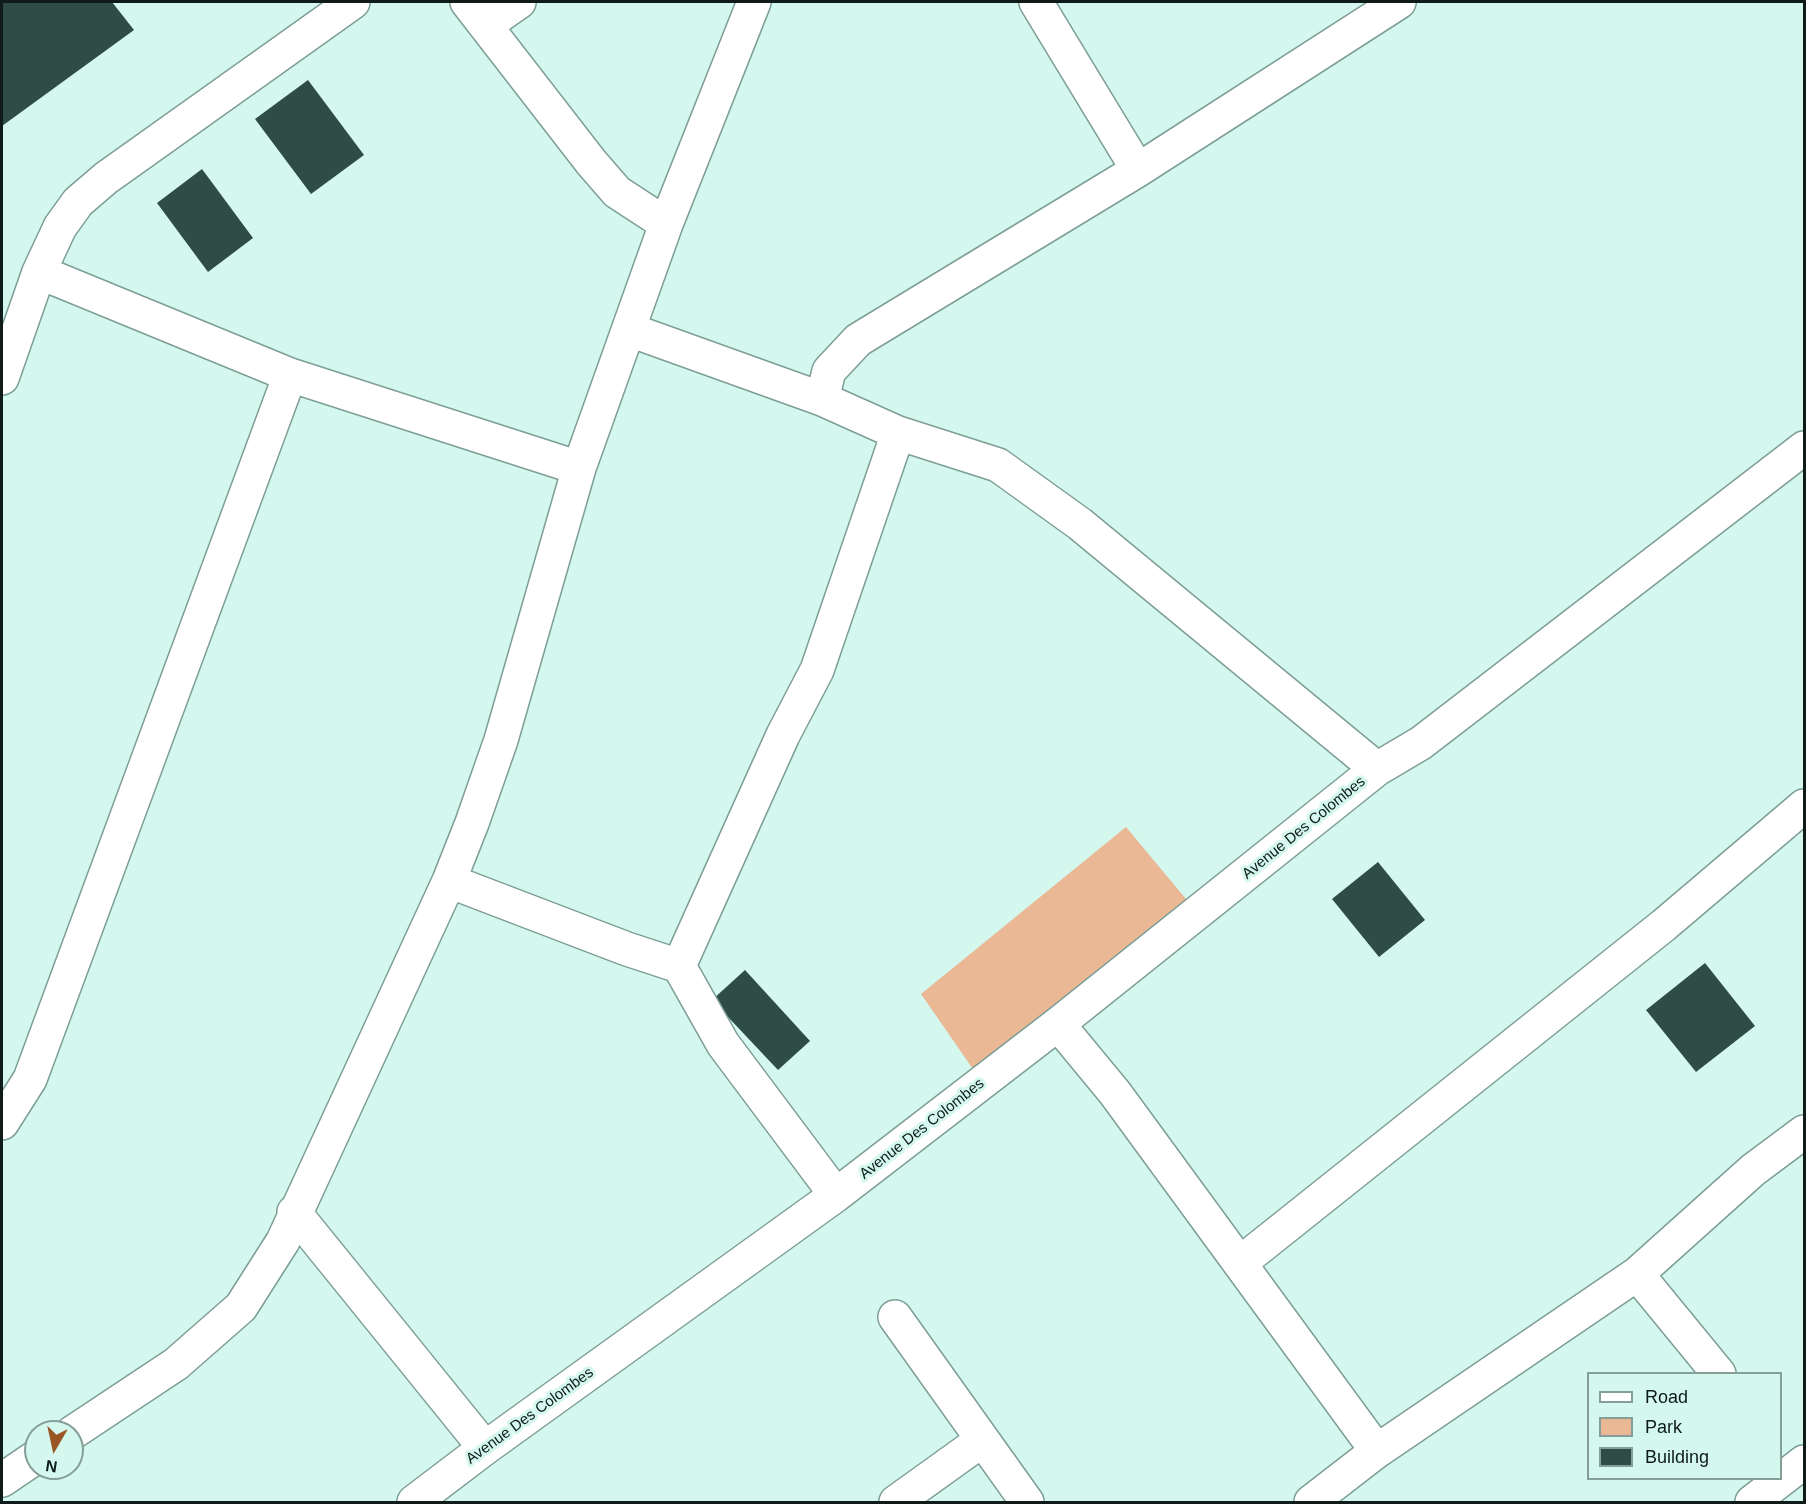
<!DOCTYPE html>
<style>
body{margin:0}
#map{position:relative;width:1806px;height:1504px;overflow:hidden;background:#d4f7ee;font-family:Arial,sans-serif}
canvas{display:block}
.frame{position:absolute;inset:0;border:3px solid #0e1b18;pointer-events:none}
.legend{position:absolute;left:1587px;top:1372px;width:195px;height:108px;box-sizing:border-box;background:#d4f7ee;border:2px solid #859f98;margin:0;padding:8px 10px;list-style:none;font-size:18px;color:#0e1b18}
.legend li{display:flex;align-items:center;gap:12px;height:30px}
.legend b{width:30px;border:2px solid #859f98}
.north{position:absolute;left:24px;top:1420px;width:60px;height:60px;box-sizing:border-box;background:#d4f7ee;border:2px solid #859f98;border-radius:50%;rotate:189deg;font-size:16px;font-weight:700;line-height:24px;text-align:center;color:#0e1b18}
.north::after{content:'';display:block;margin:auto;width:21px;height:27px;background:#985723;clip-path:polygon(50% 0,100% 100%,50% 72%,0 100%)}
</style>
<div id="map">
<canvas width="1806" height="1504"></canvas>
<div class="frame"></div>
<ul class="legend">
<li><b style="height:8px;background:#fff"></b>Road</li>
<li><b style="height:16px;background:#eab895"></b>Park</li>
<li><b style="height:16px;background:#2f4d46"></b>Building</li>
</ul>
<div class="north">N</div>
</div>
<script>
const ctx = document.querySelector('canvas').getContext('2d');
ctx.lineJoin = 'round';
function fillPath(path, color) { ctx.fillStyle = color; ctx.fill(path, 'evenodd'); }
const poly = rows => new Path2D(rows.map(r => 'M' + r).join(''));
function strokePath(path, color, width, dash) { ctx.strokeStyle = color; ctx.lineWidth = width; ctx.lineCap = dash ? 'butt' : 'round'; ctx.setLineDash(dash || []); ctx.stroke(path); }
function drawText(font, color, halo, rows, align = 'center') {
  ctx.font = font + ' Arial,sans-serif'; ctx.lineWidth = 6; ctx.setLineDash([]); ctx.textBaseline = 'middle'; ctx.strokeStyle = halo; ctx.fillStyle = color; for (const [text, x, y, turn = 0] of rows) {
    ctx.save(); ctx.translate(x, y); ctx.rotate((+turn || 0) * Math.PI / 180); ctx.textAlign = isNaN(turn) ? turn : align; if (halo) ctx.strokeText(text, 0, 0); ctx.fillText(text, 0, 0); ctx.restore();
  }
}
const green = poly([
 [1126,827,1186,899,975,1072,921,994]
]);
const building = poly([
 [2,2,112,2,134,30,2,126],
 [308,80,364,155,311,194,255,119],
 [202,169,253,238,208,272,157,203],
 [1378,862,1425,920,1379,957,1332,899],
 [1705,963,1755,1026,1696,1072,1646,1010],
 [745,970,810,1041,778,1070,712,1000]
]);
const minor = poly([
 [467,2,591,162,617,192,666,224],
 [1036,2,1138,170],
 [486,25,519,2],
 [39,272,290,375,579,468],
 [630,330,822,399,898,433,998,465,1080,524,1377,769],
 [2,378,39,272,60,227,78,202,106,178,353,2],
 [822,399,829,371,858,340,1138,170,1399,2],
 [449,881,627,949,679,966,723,1044,836,1195],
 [679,966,783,735,817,670,898,433],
 [1058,1024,1115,1093,1377,1451],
 [2,1123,30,1079,290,375],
 [294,1212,485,1448],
 [1240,1263,1664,925,1804,806],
 [1637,1274,1719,1374],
 [895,1317,1027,1502],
 [72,1433,176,1364,241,1307,283,1241,449,881,472,823,501,740,579,468,666,224,754,2],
 [2,1480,36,1457],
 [414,1502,485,1448,836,1195,1058,1024,1377,769,1421,743,1804,448],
 [896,1502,981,1441],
 [1311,1502,1377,1451,1637,1274,1753,1170,1804,1132],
 [1752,1502,1804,1462]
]);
const streetNames = [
 ["Avenue Des Colombes",1304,828,-39],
 ["Avenue Des Colombes",922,1129,-38],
 ["Avenue Des Colombes",530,1416,-36]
];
fillPath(green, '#eab895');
fillPath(building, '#2f4d46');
strokePath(minor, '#7d9e96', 36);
strokePath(minor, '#fff', 33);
drawText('15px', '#0e1b18', '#d4f7ee', streetNames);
</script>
